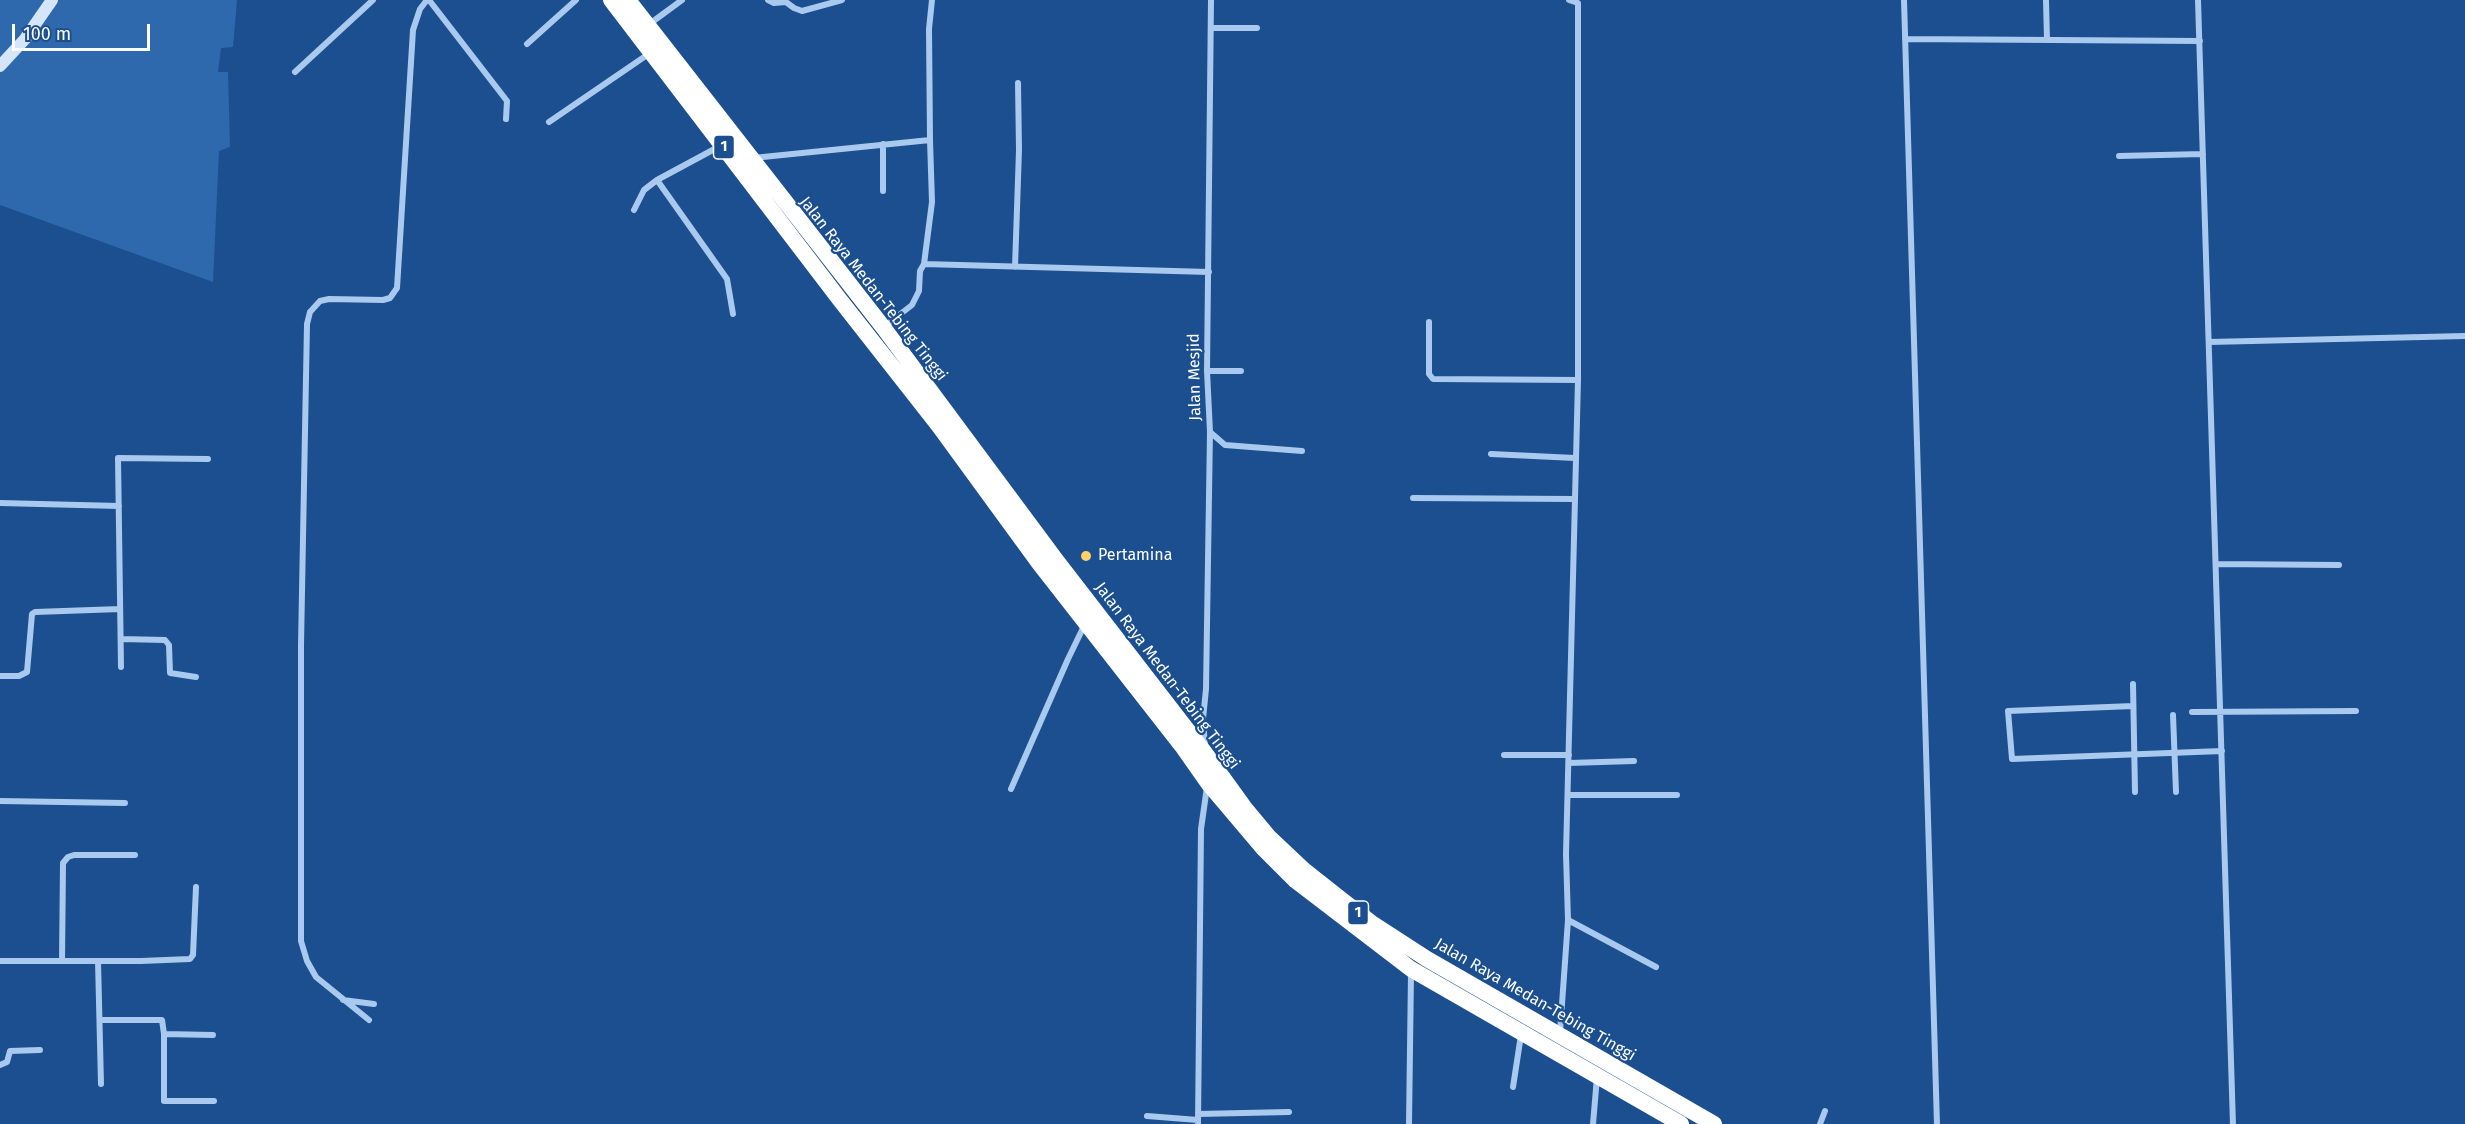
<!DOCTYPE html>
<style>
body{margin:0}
#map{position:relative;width:2465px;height:1124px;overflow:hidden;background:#1b4f8f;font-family:"Fira Sans",sans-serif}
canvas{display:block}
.scale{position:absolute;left:12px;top:24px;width:138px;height:27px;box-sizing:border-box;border:3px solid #fff;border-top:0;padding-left:8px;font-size:18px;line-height:21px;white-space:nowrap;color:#fff;-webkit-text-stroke:4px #1b4f8f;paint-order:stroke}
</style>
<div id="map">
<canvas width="2465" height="1124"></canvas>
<div class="scale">100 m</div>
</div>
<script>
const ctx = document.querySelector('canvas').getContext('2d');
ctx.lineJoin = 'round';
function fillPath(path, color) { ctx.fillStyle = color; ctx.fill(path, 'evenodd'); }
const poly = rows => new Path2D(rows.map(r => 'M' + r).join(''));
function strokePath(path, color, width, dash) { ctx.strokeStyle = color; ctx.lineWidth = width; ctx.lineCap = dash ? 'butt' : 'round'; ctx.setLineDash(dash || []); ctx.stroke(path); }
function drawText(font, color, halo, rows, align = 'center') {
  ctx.font = font + ' "Fira Sans",sans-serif'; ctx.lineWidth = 4.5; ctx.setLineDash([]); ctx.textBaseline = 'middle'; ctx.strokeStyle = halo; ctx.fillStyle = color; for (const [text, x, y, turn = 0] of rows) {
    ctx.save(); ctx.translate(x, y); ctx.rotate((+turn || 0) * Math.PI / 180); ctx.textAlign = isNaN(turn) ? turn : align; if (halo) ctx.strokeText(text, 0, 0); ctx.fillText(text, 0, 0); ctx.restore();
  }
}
const green = poly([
 [0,0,237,0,233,47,221,48,218,72,228,72,230,147,219,151,213,282,0,205]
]);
const street = poly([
 [429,0,507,101,506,119],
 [768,0,774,3,786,2,794,8,802,11,842,0],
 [1904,0,1937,1124],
 [2046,0,2047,40],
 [2198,0,2233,1124],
 [648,25,682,0],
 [1211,28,1257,28],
 [1905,39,2200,41],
 [527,44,576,0],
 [295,72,373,0],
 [549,122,650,53],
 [883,144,883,191],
 [722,145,657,180,727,279,733,314],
 [2119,156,2203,154],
 [753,158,930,140,929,29,932,0],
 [634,210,644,190,657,180],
 [924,264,1209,272],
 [1015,267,1019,150,1018,83],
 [1429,322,1429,374,1433,379,1578,380],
 [885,326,912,305,919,291,920,271,924,264,932,202,930,140],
 [2209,342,2465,336],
 [1207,371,1241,371],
 [1210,432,1225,445,1302,451],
 [1491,454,1575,458],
 [1413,498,1574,499],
 [0,503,119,506],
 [2216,564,2339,565],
 [121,639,165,640,169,645,170,673,196,677],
 [121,667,118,458,208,459],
 [0,676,19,676,27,672,32,614,35,612,120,609],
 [2133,684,2135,792],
 [2133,706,2008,711,2012,759,2222,751],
 [2192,712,2356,711],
 [2173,715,2176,792],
 [1205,746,1203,719,1206,689,1210,432,1207,371,1211,0],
 [1504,755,1569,755],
 [1569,763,1634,761],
 [1011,789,1068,659,1084,626],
 [1568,795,1677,795],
 [0,801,125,803],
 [1568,920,1656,967],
 [0,961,141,961,190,959,193,955,196,887],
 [62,961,63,863,68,857,74,855,135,855],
 [98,961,101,1084],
 [343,1000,374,1004],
 [100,1020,162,1020,164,1034,164,1101,214,1101],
 [369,1020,316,977,307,961,301,941,301,645,307,324,310,312,320,301,329,299,383,300,390,298,397,288,413,30,420,9,427,0],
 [1560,1032,1568,920,1566,854,1578,380,1578,3,1569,0],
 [164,1034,213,1035],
 [0,1065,7,1062,10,1051,40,1050],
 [1513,1087,1521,1035],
 [1198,1114,1289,1112],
 [1147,1116,1198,1120],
 [1198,1124,1201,829,1207,787],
 [1409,1124,1411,973],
 [1593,1124,1597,1077],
 [1820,1124,1825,1111]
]);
const secondary = poly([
 [0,66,25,39,52,0]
]);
const highway = poly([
 [611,0,840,300,939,426,1039,563,1182,746,1208,783,1263,848,1296,881,1411,969,1681,1124],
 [628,0,883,327,1056,560,1205,753,1244,807,1269,837,1304,870,1342,900,1373,924,1427,959,1714,1124]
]);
const markers = [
 [1086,556,6,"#ffd166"]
];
const shields = [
 [724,147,21],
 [1358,913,21]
];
const shieldNames = [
 ["1",724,147],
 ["1",1358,913]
];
const streetNames = [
 ["Jalan Raya Medan-Tebing Tinggi",873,289,52],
 ["Jalan Mesjid",1195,377,-91],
 ["Jalan Raya Medan-Tebing Tinggi",1167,676,53],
 ["Jalan Raya Medan-Tebing Tinggi",1535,1000,30]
];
const poiNames = [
 ["Pertamina",1098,556]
];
fillPath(green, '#2e69ad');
strokePath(street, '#a9c9ee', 6);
strokePath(secondary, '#d6e6fa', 12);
strokePath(highway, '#fff', 16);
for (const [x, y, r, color] of markers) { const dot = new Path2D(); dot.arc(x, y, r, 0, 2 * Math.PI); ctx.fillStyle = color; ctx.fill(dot); strokePath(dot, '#1b4f8f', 2); }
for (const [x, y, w] of shields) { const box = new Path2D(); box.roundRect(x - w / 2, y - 12, w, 24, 4.5); ctx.fillStyle = '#1b4f8f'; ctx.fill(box); strokePath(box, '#fff', 1.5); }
drawText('bold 15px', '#fff', null, shieldNames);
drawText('16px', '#fff', '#1b4f8f', streetNames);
drawText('16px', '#fff', '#1b4f8f', poiNames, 'left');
</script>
